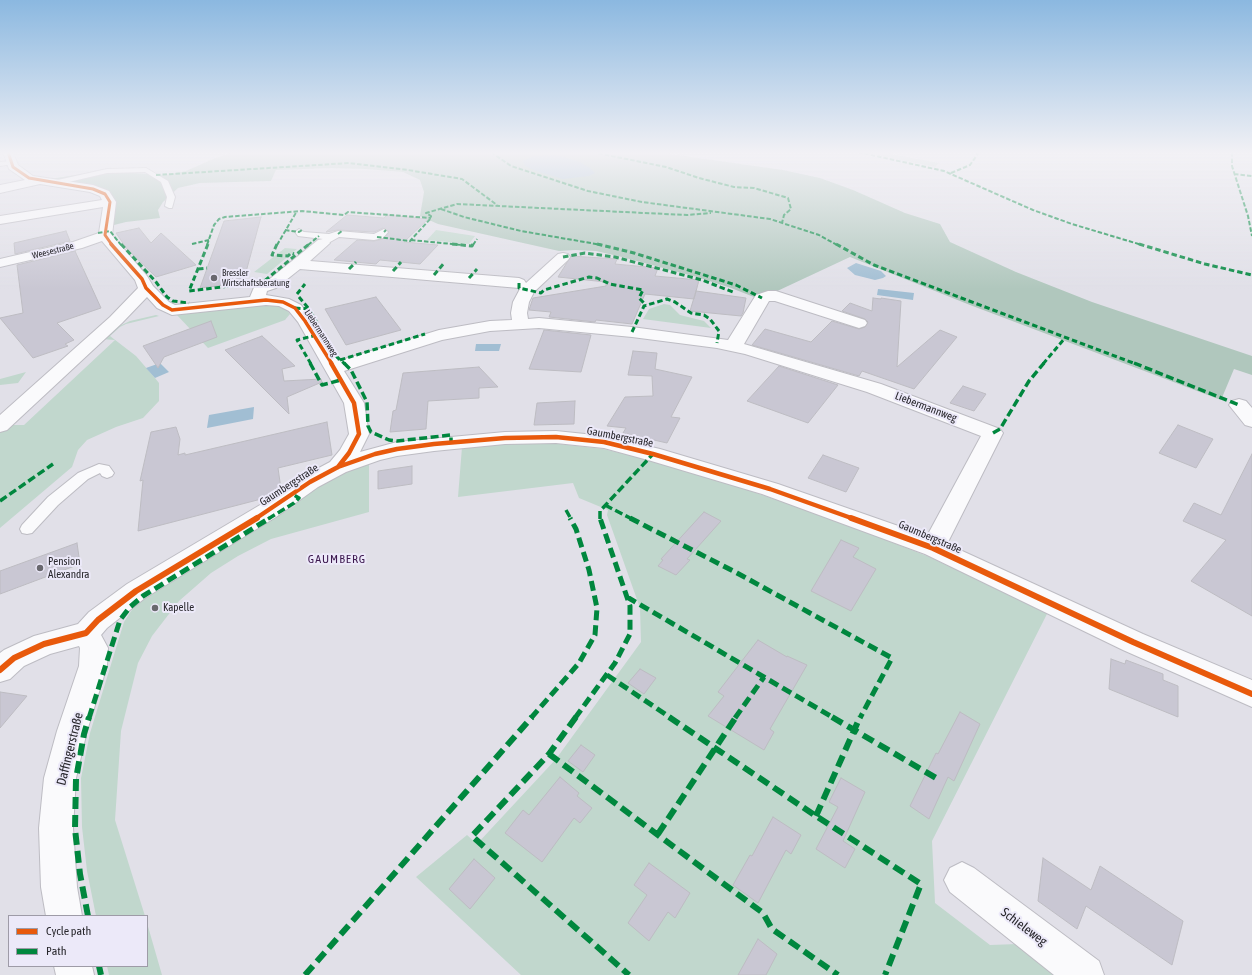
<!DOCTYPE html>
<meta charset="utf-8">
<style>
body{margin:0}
#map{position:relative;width:1252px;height:975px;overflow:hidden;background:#e1e0e8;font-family:"Asap Condensed",sans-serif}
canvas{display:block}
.legend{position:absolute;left:8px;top:915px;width:140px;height:52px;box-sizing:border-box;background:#ece9f9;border:1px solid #9e9ba7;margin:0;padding:5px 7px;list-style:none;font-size:12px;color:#28272c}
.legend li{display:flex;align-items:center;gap:8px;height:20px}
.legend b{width:20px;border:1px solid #9e9ba7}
</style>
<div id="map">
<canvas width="1252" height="975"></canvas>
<ul class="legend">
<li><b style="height:5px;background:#e8590c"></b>Cycle path</li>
<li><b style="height:5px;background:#00873e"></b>Path</li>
</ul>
</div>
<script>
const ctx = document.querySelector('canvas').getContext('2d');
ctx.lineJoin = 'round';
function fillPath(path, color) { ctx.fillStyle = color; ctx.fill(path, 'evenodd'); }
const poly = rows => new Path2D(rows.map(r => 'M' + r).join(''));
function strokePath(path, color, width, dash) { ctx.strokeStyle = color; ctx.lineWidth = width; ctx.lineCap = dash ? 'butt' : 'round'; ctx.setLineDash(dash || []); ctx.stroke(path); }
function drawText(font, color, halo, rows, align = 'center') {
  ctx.font = font + ' "Asap Condensed",sans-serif'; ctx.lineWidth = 4; ctx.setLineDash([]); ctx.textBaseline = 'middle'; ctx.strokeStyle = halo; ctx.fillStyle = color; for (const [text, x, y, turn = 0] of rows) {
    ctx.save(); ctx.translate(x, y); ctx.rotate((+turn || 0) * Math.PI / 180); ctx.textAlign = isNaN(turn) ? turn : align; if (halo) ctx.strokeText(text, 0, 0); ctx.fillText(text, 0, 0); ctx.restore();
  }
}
const green = poly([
 [862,152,882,152,939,163,935,167],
 [436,230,475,236,469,244,427,240],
 [285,248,297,249,267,274,254,272],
 [264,304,276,305,286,309,290,314,285,320,208,348,176,314],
 [664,304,670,305,680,315,704,321,711,328,643,319,649,309],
 [156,315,159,316,126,324,120,327,110,336,136,356,155,378,159,383,159,401,143,418,116,427,87,440,78,450,72,467,0,528,0,433,9,425,24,425,115,340,101,339,113,329,130,321],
 [26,372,18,383,0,385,0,379],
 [507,444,560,444,603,449,652,460,710,477,832,519,927,556,1048,612,932,841,935,903,990,945,1018,944,1058,975,521,975,416,877,467,835,477,844,556,759,641,642,640,608,607,515,608,510,579,498,573,483,458,497,462,447],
 [369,462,369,512,271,539,238,556,211,573,179,601,152,636,138,663,121,731,115,820,145,916,96,916,87,871,82,827,81,778,90,733,124,622,131,611,140,601,294,506,319,483],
 [147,923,162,975,109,975,107,966,147,966]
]);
const forest = poly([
 [234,152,657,152,783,170,820,178,853,190,905,213,940,224,950,242,1016,272,1092,302,1252,356,1252,375,1234,369,1221,400,970,305,850,257,773,293,754,297,731,288,697,277,622,257,596,251,575,250,559,251,438,224,420,216,424,192,420,180,403,172,366,169,331,168,276,170,271,181,200,183,178,188,163,202,158,210,160,218,126,222,110,226,112,198,50,179,101,171,165,175,186,171,215,158]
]);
const water = poly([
 [555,154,580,162,590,168,595,173,589,176,563,179,536,171,525,166,523,161,533,156],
 [856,263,881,271,886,276,883,278,875,280,855,275,847,268],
 [878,289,914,293,913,300,877,295],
 [476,344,501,344,499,351,475,351],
 [160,363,169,372,155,378,146,368],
 [254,407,253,419,207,428,209,415]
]);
const building = poly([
 [347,215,384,218,387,215,428,219,404,242,438,245,420,264,380,260,376,264,334,260,357,240,374,241,383,239,389,232,383,228,374,232,338,230,326,232,347,215],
 [261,217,243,283,200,288,224,221,261,217],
 [139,228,151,243,161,233,196,265,156,277,127,249,116,233,139,228],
 [66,231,70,241,15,254,14,243,66,231],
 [75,251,101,308,57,323,74,340,65,344,68,346,33,358,0,318,23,313,17,265,75,251],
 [571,256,617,259,615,264,658,268,655,276,699,280,694,299,645,294,632,324,596,320,595,322,549,317,551,312,529,310,533,298,606,286,606,282,558,277,571,256],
 [696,291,746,298,743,313,741,316,690,311,696,291],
 [376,297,401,330,346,345,325,309,376,297],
 [873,298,881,299,881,298,901,301,897,367,940,330,957,337,914,389,862,371,859,376,752,345,765,329,811,342,832,321,859,329,865,327,868,322,865,319,842,311,850,303,872,311,873,298],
 [211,321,217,337,164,357,158,368,143,346,211,321],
 [544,330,591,335,581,372,529,369,544,330],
 [262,336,295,366,282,369,284,381,321,379,322,382,287,397,289,414,225,350,262,336],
 [633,351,657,353,655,369,692,377,671,417,680,418,667,443,623,433,626,428,607,426,625,397,653,396,652,376,628,375,633,351],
 [779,366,838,385,808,423,747,401,779,366],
 [479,367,498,387,479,388,479,398,428,401,426,429,390,432,393,411,396,410,403,373,479,367],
 [963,386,986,394,974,411,950,403,963,386],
 [575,401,574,424,534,425,537,403,575,401],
 [327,422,332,455,278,468,281,489,269,497,138,531,143,480,140,481,151,432,176,427,180,439,178,455,185,453,185,455,327,422],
 [1178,425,1213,439,1196,468,1159,453,1178,425],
 [1252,454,1252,616,1191,581,1226,540,1183,521,1194,503,1221,515,1252,454],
 [823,455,859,468,846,492,808,478,823,455],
 [412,466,412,484,378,489,378,471,412,466],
 [704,512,721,521,687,559,690,560,676,575,658,566,663,560,661,559,704,512],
 [841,540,859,548,853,557,876,569,851,611,811,591,841,540],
 [77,543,80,564,0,594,0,571,77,543],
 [758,640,787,657,787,656,807,665,770,729,774,732,764,750,708,716,724,696,718,692,758,640],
 [1111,659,1125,664,1126,660,1163,674,1163,680,1178,686,1178,717,1109,689,1111,659],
 [640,669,656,678,644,694,628,683,640,669],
 [0,692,27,696,0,728,0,692],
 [960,712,980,724,954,781,948,777,929,819,910,806,936,753,938,754,960,712],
 [581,745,595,755,583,772,568,761,581,745],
 [560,777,579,793,577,796,592,808,580,823,574,818,542,862,505,833,523,810,529,815,560,777],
 [841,778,865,792,843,841,855,849,845,868,816,849,838,807,829,802,841,778],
 [773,817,801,835,791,854,786,850,758,903,733,885,750,855,752,856,773,817],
 [1043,858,1091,890,1100,866,1183,921,1172,965,1086,906,1077,929,1038,901,1043,858],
 [474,859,495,878,470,909,449,889,474,859],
 [649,863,690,893,675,918,668,912,649,941,628,923,647,895,634,885,649,863],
 [758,939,777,954,766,975,738,975,758,939]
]);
const service = poly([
 [11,161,13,162,13,164,0,166,0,162,11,161],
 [146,168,168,181,175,197,172,208,169,208,165,206,167,197,161,182,145,172,107,173,56,185,52,183,53,181,107,169,146,168],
 [299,229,304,232,329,234,338,231,374,234,384,229,388,232,383,238,374,240,339,237,323,246,319,243,323,239,298,236,295,232,299,229],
 [99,464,109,466,114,473,112,476,107,478,102,476,100,473,88,479,58,505,32,533,27,534,22,533,20,529,22,525,48,497,78,473,99,464]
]);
const minor = poly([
 [3,152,13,152,18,165,33,176,93,185,109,191,116,202,112,235,147,276,153,286,169,302,175,305,250,297,255,285,266,282,318,240,323,239,328,240,330,243,310,261,519,278,524,280,526,283,558,254,563,253,568,254,570,257,568,260,534,292,529,302,527,313,528,319,539,318,632,327,728,340,756,295,768,291,776,291,865,320,867,323,865,326,859,328,775,301,769,301,744,344,881,384,1000,429,1003,433,947,544,1143,634,1252,680,1252,707,1123,650,925,554,762,494,648,460,604,448,556,443,505,444,434,451,397,456,380,460,346,472,318,487,276,517,145,598,107,628,101,635,108,648,107,666,87,731,76,778,73,828,77,887,82,916,46,916,41,887,39,828,44,778,57,731,79,666,80,648,79,646,50,654,24,666,10,679,0,682,0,653,4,650,34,636,78,624,89,612,127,584,260,505,302,477,330,462,340,450,349,434,344,403,298,322,289,311,279,306,266,305,172,315,157,308,147,297,122,323,7,430,0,432,0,415,110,317,138,288,135,280,102,241,82,248,0,267,0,259,73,242,99,233,103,207,0,224,0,216,102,200,100,196,90,192,40,184,0,193,0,185,25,180,9,169,3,152],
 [300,269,519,288,521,287,513,302,511,313,512,320,490,321,439,330,338,361,313,321,301,305,289,299,266,295,267,291,276,288,300,269],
 [539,328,632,337,717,348,745,354,867,392,981,436,927,536,778,484,660,449,604,436,556,431,505,432,397,442,360,452,369,434,364,403,344,371,442,340,490,331,539,328],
 [1239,399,1246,401,1252,408,1252,427,1245,425,1229,405,1232,401,1239,399],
 [962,862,974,868,1099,961,1104,975,1054,975,950,892,944,880,950,868,962,862],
 [54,966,92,966,94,975,56,975,54,966]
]);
const quietFar4 = poly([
 [491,152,511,166,588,191,642,202,770,219,819,235,837,245],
 [592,152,666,167,699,178,734,187,754,188,788,198,791,209,784,215,782,223],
 [858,152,944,171,1033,210,1072,224,1142,245],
 [1232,152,1232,166,1248,216,1252,236],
 [951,173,970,165,979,152],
 [1234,174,1252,176],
 [156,175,349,163,408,170,462,179,497,205],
 [441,209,464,217,521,231,602,245],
 [285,230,299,232,302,230],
 [384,232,386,230],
 [98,233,110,231,121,245],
 [338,234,343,230],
 [377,237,410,241,431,218,431,216,426,213,457,204,687,215,711,213],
 [411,240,462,245],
 [192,244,209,240],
 [207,245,214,225,219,219,225,217,302,211,344,215,348,212,431,218],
 [277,245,297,211],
 [308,245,319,236],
 [473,245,477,239]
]);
const quietFar3 = poly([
 [121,244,156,282,167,297,173,301,189,303],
 [208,244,189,291,263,282,309,244],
 [277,244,272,255,288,256,291,253,294,254],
 [452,244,472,246,473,244],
 [597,244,634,253,736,285,762,298],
 [836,244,874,265,1136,364],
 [1139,244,1205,264,1252,275],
 [563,257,585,253,615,257,702,280,733,292],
 [198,269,207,268],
 [349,269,356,262],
 [393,271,401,262],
 [434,275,445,262],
 [469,278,477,269],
 [519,283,519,288,541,293,544,290,589,277,597,278,610,284,643,290,639,298,646,305],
 [297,294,305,284],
 [299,297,309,309],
 [295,308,309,309,337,357,345,364],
 [632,332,644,306,667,299,675,302,691,313,704,315,710,319,719,331,717,343],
 [340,360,425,334],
 [311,364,297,340,313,336],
 [1043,364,1065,338]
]);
const quietFar2 = poly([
 [310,363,322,385,341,380],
 [344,363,351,370,367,402,368,426,371,432,389,440,397,441,451,435,451,443],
 [1134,363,1239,405],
 [993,433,1000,429,1029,381,1044,363],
 [0,501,53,464],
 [605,505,632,519],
 [566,510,571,519],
 [268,519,294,503,299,498,292,494],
 [600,519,600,511,653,454]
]);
const quietFar1 = poly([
 [630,518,737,573,892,658,860,718],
 [627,597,834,718],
 [607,675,671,718],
 [89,718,120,620,130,607,143,596,270,518],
 [531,718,579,663,595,635,597,608,589,570,576,529,570,518],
 [575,718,615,663,630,634,630,606,600,518],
 [735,718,764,677]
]);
const quiet = poly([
 [576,717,549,754,472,836,629,975],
 [669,717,816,816,921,884,885,975],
 [832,717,936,778],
 [549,754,763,913,772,929,838,975],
 [816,816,860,717],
 [658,834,736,717],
 [88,916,80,874,75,829,76,779,84,734,89,717],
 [99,966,101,975],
 [305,975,532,717]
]);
const cyclewayFar3 = poly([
 [8,152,13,167,29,178,93,189,105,194,110,202,105,235,112,245]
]);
const cyclewayFar2 = poly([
 [111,244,142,279,146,288,163,305,172,310,266,300,283,302,295,308,305,321,332,364]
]);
const cyclewayFar1 = poly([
 [331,363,354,403,359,434,349,453,338,467],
 [255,519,310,482,338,467,375,454,397,449,434,444,505,438,556,437,604,442,653,454,770,489,854,519]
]);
const cycleway = poly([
 [851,518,933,548,1133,642,1252,694],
 [0,670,14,658,44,644,86,633,98,620,136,591,257,518]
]);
const markers = [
 [214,278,4,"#69686e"],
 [40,568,4,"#69686e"],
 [155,608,4,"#69686e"]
];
const farStreetnames = [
 ["Weesestraße",53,251,-14],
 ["Liebermannweg",321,333,57]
];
const farPoinames = [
 ["Bressler",222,273],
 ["Wirtschaftsberatung",222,283]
];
const streetNames = [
 ["Liebermannweg",926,407,21],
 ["Gaumbergstraße",620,437,11],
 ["Gaumbergstraße",289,485,-33],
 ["Gaumbergstraße",930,537,23]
];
const poiNames = [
 ["Pension",48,562],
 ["Alexandra",48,575],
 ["Kapelle",163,608]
];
const neighbourhoodNames = [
 ["GAUMBERG",337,559]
];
const nearStreetnames = [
 ["Daffingerstraße",70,749,-76],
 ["Schieleweg",1024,927,37]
];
fillPath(green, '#c1d7cd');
fillPath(forest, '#b0c7bd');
fillPath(water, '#a1bed3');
fillPath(building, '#c9c7d3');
strokePath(building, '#bdbcc2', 1);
strokePath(service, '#bdbcc3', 2);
strokePath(minor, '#bdbcc3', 2);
fillPath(service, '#fafafc');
fillPath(minor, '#fafafc');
strokePath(quietFar4, '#00873e', 2, [4.5, 2]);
strokePath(quietFar3, '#00873e', 3, [5.5, 3]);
strokePath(quietFar2, '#00873e', 3.5, [8, 3.5]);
strokePath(quietFar1, '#00873e', 5, [10, 5]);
strokePath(quiet, '#00873e', 6, [12, 6]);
strokePath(cyclewayFar3, '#e8590c', 3);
strokePath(cyclewayFar2, '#e8590c', 3.5);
strokePath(cyclewayFar1, '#e8590c', 4.5);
strokePath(cycleway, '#e8590c', 6);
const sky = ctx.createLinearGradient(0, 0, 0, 289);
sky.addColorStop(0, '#8bb8e0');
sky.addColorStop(0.53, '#f2f1f5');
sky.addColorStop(1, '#f2f1f500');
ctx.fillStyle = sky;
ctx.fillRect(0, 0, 1252, 289);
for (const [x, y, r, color] of markers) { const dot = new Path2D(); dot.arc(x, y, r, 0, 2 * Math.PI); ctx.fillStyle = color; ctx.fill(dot); strokePath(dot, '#ece9f9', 1.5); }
drawText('9px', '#28272c', '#ece9f9', farStreetnames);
drawText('9px', '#28272c', '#ece9f9', farPoinames, 'left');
drawText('11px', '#28272c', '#ece9f9', streetNames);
drawText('11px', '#28272c', '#ece9f9', poiNames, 'left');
ctx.letterSpacing = '1px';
drawText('12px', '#3d194f', '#ece9f9', neighbourhoodNames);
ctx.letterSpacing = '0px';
drawText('13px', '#28272c', '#ece9f9', nearStreetnames);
</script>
